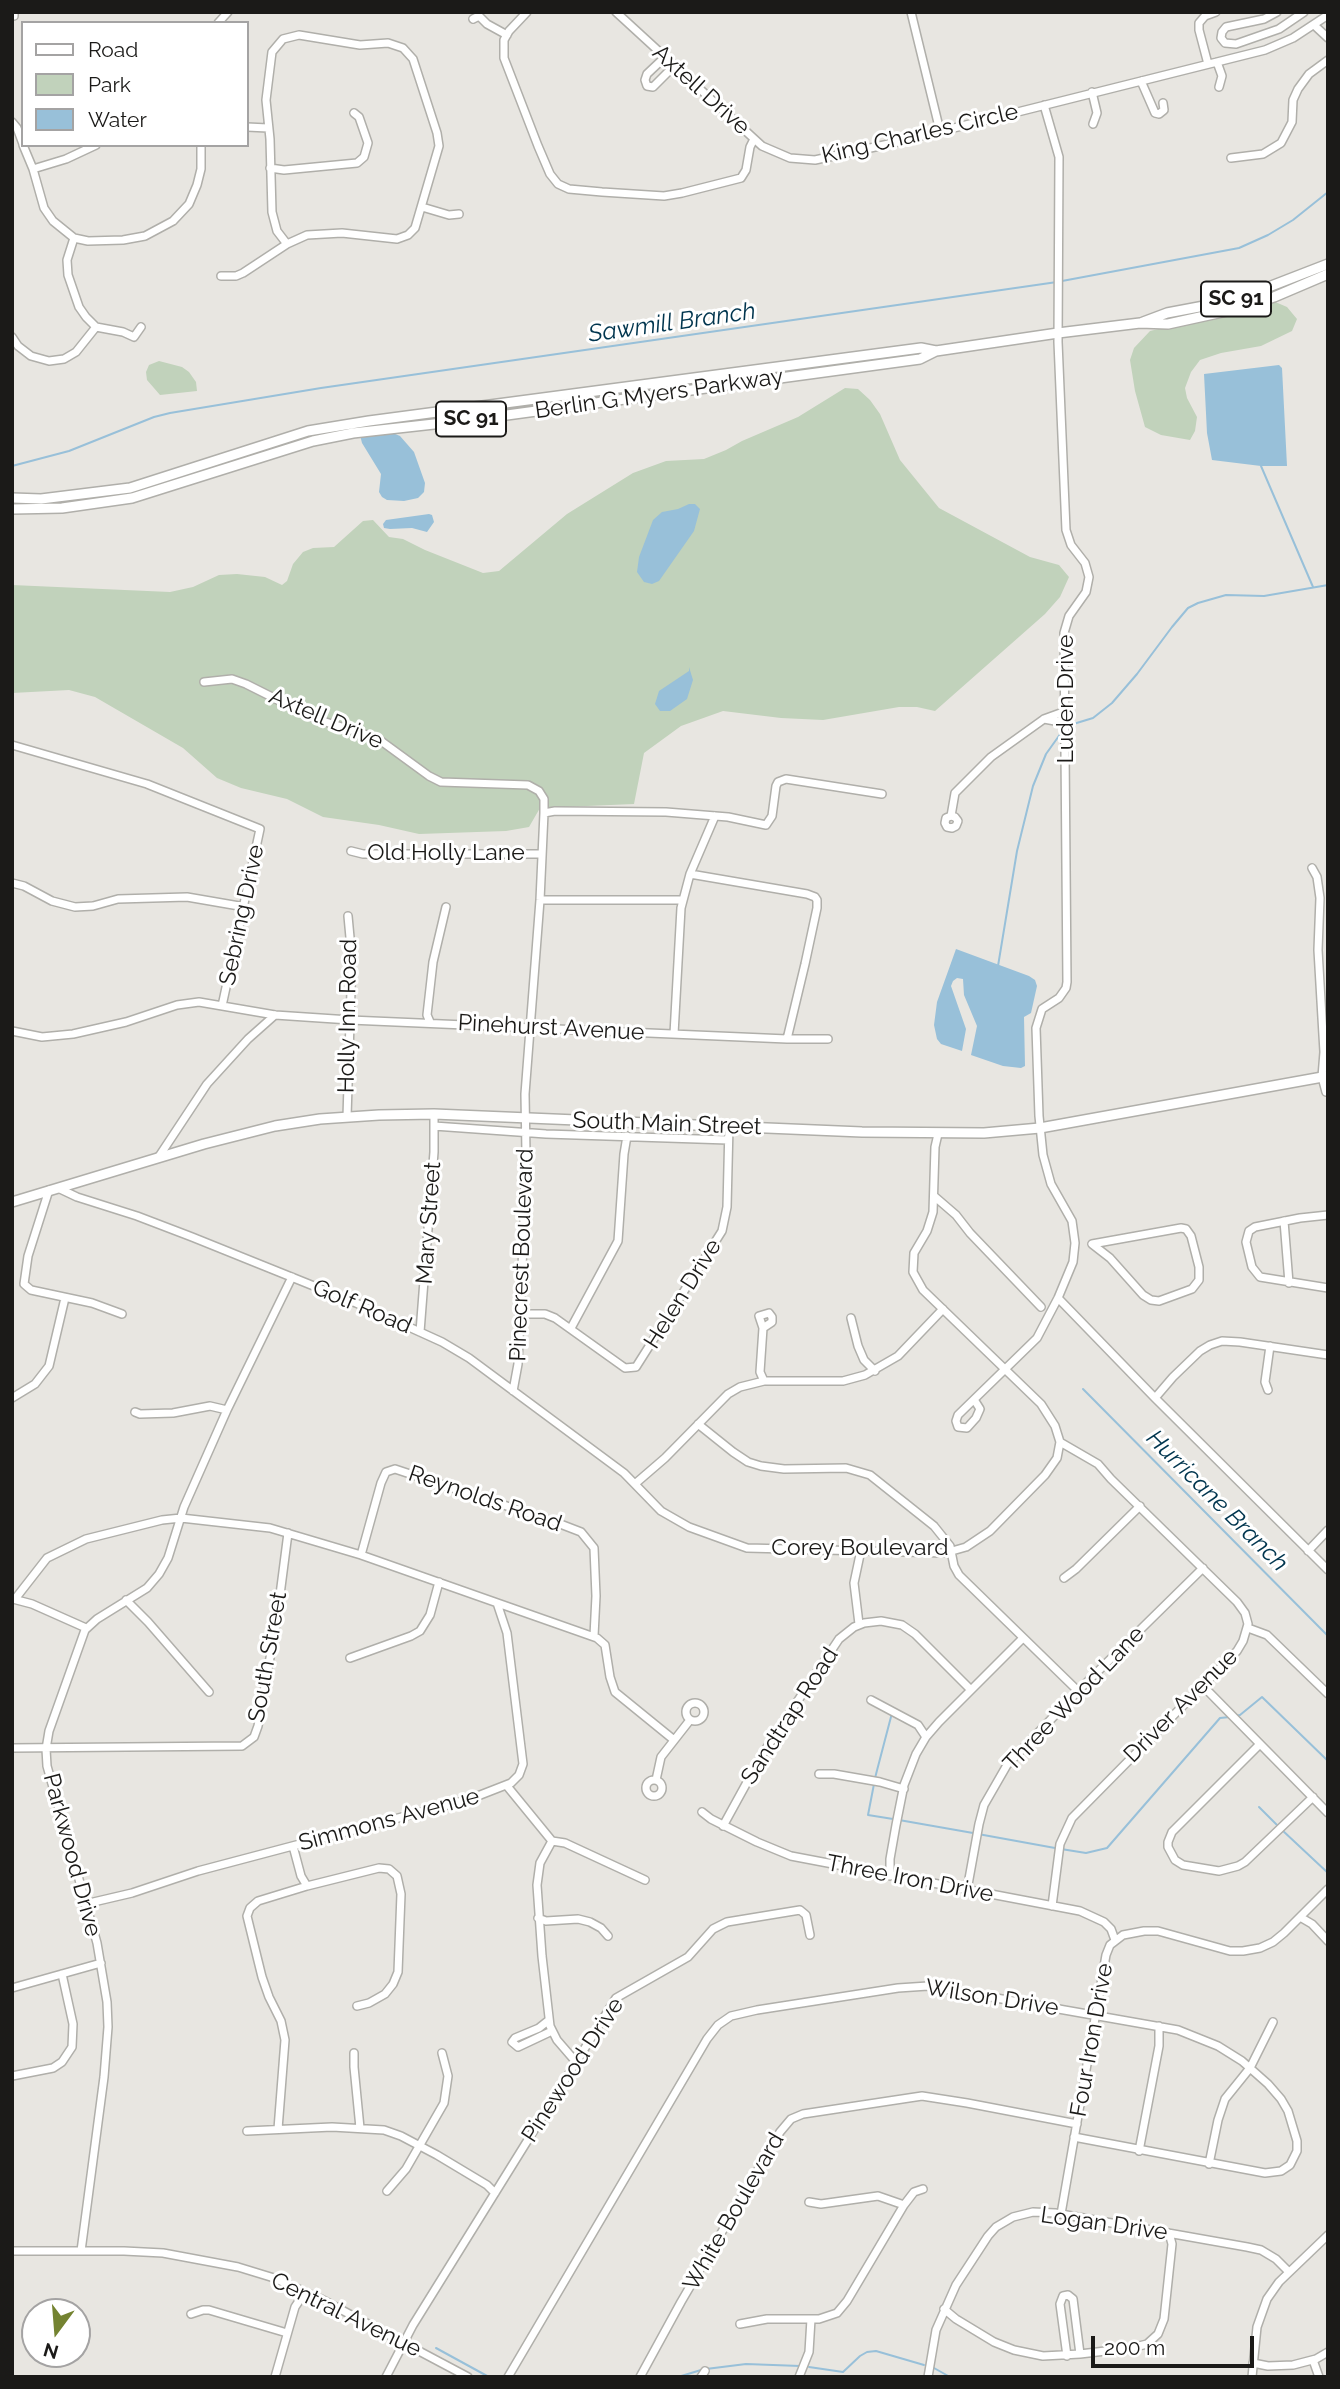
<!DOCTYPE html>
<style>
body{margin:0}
#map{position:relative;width:1340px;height:2389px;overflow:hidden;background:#e8e6e1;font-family:Raleway,sans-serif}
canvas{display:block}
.frame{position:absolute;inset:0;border:14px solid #1b1a18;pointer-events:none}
.legend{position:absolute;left:21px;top:21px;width:228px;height:126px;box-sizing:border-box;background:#fff;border:2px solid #a4a3a3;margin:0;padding:9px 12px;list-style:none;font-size:21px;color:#1b1a18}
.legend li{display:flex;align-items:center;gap:14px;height:35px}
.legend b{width:35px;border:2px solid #a4a3a3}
.north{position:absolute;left:21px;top:2298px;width:70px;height:70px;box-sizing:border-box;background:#fff;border:2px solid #a4a3a3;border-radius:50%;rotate:196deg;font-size:19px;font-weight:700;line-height:28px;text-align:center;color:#1b1a18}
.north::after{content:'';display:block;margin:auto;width:24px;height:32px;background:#748331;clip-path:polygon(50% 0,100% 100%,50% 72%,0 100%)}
.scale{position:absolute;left:1091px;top:2336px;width:163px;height:32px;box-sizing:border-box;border:4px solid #1b1a18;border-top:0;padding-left:9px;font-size:21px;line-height:24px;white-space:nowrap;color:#1b1a18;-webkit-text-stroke:5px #fff;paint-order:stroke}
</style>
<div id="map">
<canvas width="1340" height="2389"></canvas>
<div class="frame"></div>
<ul class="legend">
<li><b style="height:9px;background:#fff"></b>Road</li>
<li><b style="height:19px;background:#c1d2bb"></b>Park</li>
<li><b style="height:19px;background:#98c0d9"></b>Water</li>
</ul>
<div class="north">N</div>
<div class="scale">200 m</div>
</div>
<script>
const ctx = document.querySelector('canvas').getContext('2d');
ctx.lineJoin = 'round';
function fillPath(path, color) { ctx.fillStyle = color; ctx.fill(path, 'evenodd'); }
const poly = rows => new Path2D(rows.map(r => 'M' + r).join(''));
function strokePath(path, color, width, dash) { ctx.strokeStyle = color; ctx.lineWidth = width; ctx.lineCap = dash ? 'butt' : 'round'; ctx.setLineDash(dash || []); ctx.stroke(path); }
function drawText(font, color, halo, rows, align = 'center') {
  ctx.font = font + ' Raleway,sans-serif'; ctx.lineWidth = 6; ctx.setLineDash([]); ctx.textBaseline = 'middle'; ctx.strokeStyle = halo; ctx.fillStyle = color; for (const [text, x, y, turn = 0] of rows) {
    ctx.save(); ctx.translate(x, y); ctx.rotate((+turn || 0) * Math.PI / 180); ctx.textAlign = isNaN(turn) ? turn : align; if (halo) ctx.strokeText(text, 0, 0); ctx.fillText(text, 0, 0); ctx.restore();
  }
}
const green = poly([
 [1273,301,1287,307,1297,319,1292,331,1261,346,1221,353,1200,360,1191,372,1185,388,1187,398,1197,417,1195,431,1190,440,1161,435,1145,427,1135,391,1130,360,1134,348,1150,331],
 [159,361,182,367,189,372,196,382,197,391,160,395,147,380,146,372,149,365],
 [845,388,858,389,870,400,880,414,900,460,939,508,1030,557,1059,565,1069,577,1060,597,1045,614,935,711,917,707,899,707,823,720,781,718,723,711,681,726,644,753,634,804,540,808,529,827,506,831,419,834,379,825,323,817,287,799,241,788,217,778,183,748,95,697,69,690,12,693,12,585,170,592,193,587,219,575,237,574,265,577,282,585,287,581,293,564,303,552,313,548,334,547,363,521,373,520,389,537,403,539,425,550,483,573,499,571,567,514,633,473,666,461,704,459,726,450,742,441,798,417]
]);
const water = poly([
 [1279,365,1282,368,1287,466,1261,466,1212,460,1207,433,1204,374],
 [366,426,381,428,400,436,414,452,425,483,424,492,418,498,404,501,387,500,382,497,379,492,381,474,362,443,360,435],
 [689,504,695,504,700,509,694,531,659,581,652,584,644,582,637,572,639,557,653,520,662,512,678,509],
 [429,514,432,515,434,522,427,532,412,528,390,529,384,528,383,524,386,520],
 [689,667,693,680,687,699,670,711,660,711,655,704,659,691,689,671],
 [956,949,1029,976,1035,980,1037,986,1031,1013,1024,1017,1025,1066,1021,1068,1003,1066,971,1055,977,1026,964,995,963,979,957,978,953,981,951,986,966,1029,962,1051,941,1044,937,1039,934,1025,937,1002]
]);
const stream = poly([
 [1062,281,1239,248,1268,235,1293,220,1328,192],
 [12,466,69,451,154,417,170,413,321,388,1057,282],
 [1261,466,1313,587],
 [1070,725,1093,718,1112,703,1137,674,1172,627,1188,608,1198,603,1226,595,1264,596,1328,585],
 [998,966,1017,851,1033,786,1046,754,1061,733],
 [1083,1389,1328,1636],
 [1235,1716,1240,1715,1262,1697,1328,1761],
 [875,1778,892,1713],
 [874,1784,868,1815,893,1819],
 [1259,1807,1278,1826],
 [899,1820,973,1833],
 [1282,1830,1328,1873],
 [978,1834,1055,1848],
 [1061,1849,1086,1853,1107,1848,1220,1718,1230,1717],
 [436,2348,489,2377],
 [809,2367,843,2372,860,2356,867,2352,876,2351,924,2365],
 [934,2368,950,2377],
 [706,2369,746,2364,800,2366],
 [678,2377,701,2370]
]);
const minor = poly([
 [14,12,14,16],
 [527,12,509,31,504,40,504,58,538,146,550,174,558,184,569,189,602,192,664,196,682,193,741,178,746,170,750,147,754,139],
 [616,12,762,146,790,158,815,160,898,142,1265,50,1293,38,1328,15],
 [911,12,940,131],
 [1277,12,1264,19,1226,27,1222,32,1221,38,1225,43,1236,44,1279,29,1304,12],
 [473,19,479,16,487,24,507,35],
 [218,23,228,12],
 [1314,25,1328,38],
 [665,57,647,74,645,80,647,86,653,87,674,66],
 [1217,62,1222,76,1219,87],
 [1208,64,1199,30,1199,23,1205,16,1216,12],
 [1141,81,1155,113,1159,114,1164,110,1163,103],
 [1092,92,1097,113,1093,124],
 [12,122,17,128,23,144],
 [247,127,268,128],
 [23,145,33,169,44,208,53,221,74,238,88,241,123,240,145,236,173,221,189,204,197,185,201,169,201,145],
 [1231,158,1263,154,1281,143,1292,122,1293,100,1298,89,1309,74,1328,60],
 [270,168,284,170,357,163,364,157,368,143,359,117,354,113],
 [33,169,66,159,96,145],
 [422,207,449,215,459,214],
 [74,238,67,260,68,275,79,307,86,317,96,327,123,332,134,337,141,327],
 [221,276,236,276,243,273,287,244,307,235,342,233,397,239,408,235,415,228,439,146,437,133,413,59,403,48,388,43,360,45,299,35,283,39,272,52,266,100,270,139,272,212,277,231,287,244],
 [12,337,18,346,31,356,49,361,64,359,76,352,96,327],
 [204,682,232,679,246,684,316,719,377,738,429,776,441,782,528,785,539,791,544,799,544,813],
 [1044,719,1066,723],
 [12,745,147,784,260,829,222,1006],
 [951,816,955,817,958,821,956,826,952,828,947,827,945,823,946,818,951,816,955,793,991,757,1044,719,1066,711],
 [351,851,363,854,541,854],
 [1312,868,1317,877,1320,898,1318,950,1324,1052,1322,1077,1326,1092],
 [690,874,807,894,815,897,817,900,817,908,805,964,787,1039],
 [12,883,24,886,52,901,75,907,93,906,118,899,187,897,245,907],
 [540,900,683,900],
 [430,1022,427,1015,433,962,446,907],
 [12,1031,42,1037,73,1034,126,1022,177,1005,199,1002,275,1015,350,1020,787,1039,828,1039],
 [674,1034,681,908,690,874,715,816],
 [347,1117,352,959,348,916],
 [434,1126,546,1134,728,1140],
 [158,1158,207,1084,248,1039,275,1015],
 [58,1188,77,1197,137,1216,192,1237,356,1303,442,1342,469,1358,624,1473,661,1511,689,1527,747,1548,945,1553,966,1547,990,1531,1045,1475,1057,1458,1060,1442,1055,1426,1041,1404,923,1290,913,1272,914,1253,927,1231,933,1212,935,1147,938,1134],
 [49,1190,28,1256,24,1284,31,1290,92,1303,122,1314],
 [934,1196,956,1215,970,1233,1041,1307],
 [1328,1215,1300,1218,1255,1227,1249,1231,1246,1242,1252,1267,1260,1277,1328,1288],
 [1284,1221,1289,1283],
 [1181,1228,1186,1229,1191,1236,1199,1267,1199,1280,1192,1289,1159,1301,1151,1300,1143,1295,1110,1258,1092,1244,1181,1228],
 [1058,1298,1155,1398,1328,1570],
 [519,1314,545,1314,555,1318,625,1368,636,1367,722,1231,727,1207,729,1126],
 [851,1318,858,1346,864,1360,875,1371],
 [571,1328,618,1241,624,1154,627,1136],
 [763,1328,759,1316,769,1313,772,1317,772,1322,763,1328,760,1372,764,1381],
 [420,1332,434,1152,434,1114],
 [1268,1390,1265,1382,1270,1346],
 [513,1391,518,1364,524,1220,526,1153,525,1094,540,900,544,813,555,811,666,812,728,817,766,825,772,816,776,786,778,782,786,779,882,794],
 [12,1398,35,1384,49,1366,65,1298],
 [1155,1398,1173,1377,1200,1351,1210,1345,1222,1341,1240,1342,1328,1355],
 [975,1401,980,1409,976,1418,967,1428,958,1427,956,1421,958,1415,1037,1338,1058,1298,1073,1262,1075,1243,1072,1221,1051,1184,1043,1155,1039,1116,1036,1028,1042,1009,1059,998,1066,988,1067,982,1064,633,1069,616,1086,592,1089,577,1085,563,1071,545,1066,530,1058,342,1059,157,1044,105],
 [135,1412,140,1414,173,1413,210,1406,227,1410],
 [698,1424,733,1452,748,1462,761,1466,784,1469,846,1468,870,1475,934,1526,950,1546,954,1566,959,1575,1078,1691],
 [636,1483,665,1458,728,1394,740,1387,764,1381,843,1381,865,1375,898,1356,943,1309],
 [1308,1551,1328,1530],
 [361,1555,381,1483,386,1472,395,1469,555,1522,581,1532,594,1548,596,1596,594,1636],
 [1064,1578,1076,1569,1140,1506],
 [13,1599,32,1604,86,1628],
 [15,1599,47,1558,86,1539,162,1520,181,1518,270,1528,361,1555,597,1638,605,1645,610,1677,615,1692,674,1740],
 [126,1600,148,1622,209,1692],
 [859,1624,854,1583,861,1550],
 [1248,1628,1267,1635,1328,1694],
 [350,1658,411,1636,420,1631,430,1615,439,1582],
 [1203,1686,1328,1813],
 [871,1700,918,1725,926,1737],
 '686 1712a9 9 0 1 1 18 0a9 9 0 1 1-18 0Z',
 [1259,1745,1172,1832,1168,1842,1168,1847,1175,1860,1183,1865,1219,1871,1238,1866,1245,1862,1313,1797],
 [12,1748,242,1746,254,1737,258,1726,277,1618,288,1533],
 [819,1774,834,1774,880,1782,904,1789],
 '646 1788a8 8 0 1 1 16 0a8 8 0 1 1-16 0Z',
 [656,1780,661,1757,690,1720],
 [507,1786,552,1841,565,1843,645,1880],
 [702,1812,711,1819,757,1842,791,1856,1080,1911,1104,1922,1111,1929,1115,1940],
 [723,1826,762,1755,783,1723,839,1639,854,1627,864,1623,881,1621,902,1625,915,1634,971,1690],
 [552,1841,540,1863,537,1885,542,1956,550,2026,557,2040,576,2062],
 [293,1846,301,1876,307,1886,379,1868,389,1869,397,1876,401,1894,398,1972,393,1984,385,1994,369,2003,357,2006],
 [890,1876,890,1859,896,1825,904,1785,916,1754,926,1737,939,1722,1023,1638],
 [967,1890,979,1824,984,1805,1007,1765,1083,1686,1203,1568],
 [85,1904,132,1893,198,1871,470,1799,511,1783,519,1775,523,1764,507,1633,497,1603],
 [1052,1906,1060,1844,1072,1818,1237,1651,1243,1641,1248,1624,1245,1613,1237,1602,1111,1479,1098,1464,1060,1442],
 [1300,1917,1312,1924,1328,1941],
 [538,1918,546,1921,578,1919,590,1922,601,1928,608,1936],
 [12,1988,101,1963],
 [549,2020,539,2028,515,2038,512,2042,518,2047,552,2031],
 [354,2053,354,2067,360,2128],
 [12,2076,53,2068,62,2062,72,2047,73,2024,62,1974],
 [278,2129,285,2040,281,2021,269,1997,262,1977,247,1916,250,1908,258,1901,307,1886],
 [247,2131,332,2127,384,2130,401,2136,437,2155,487,2185,495,2193],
 [1139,2151,1159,2046,1159,2026],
 [1209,2164,1218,2120,1225,2099,1250,2068,1273,2022],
 [387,2191,406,2169,444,2103,448,2076,442,2053],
 [809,2202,821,2204,878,2196,904,2205],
 [1061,2214,1106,1955,1110,1945,1123,1935,1144,1931,1158,1931,1230,1951,1243,1951,1260,1948,1273,1942,1284,1933,1328,1889],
 [12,2251,124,2251,163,2253,238,2267,274,2278,321,2299,468,2377],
 [81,2251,104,2077,108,2027,107,2002,97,1943,47,1766,46,1749,49,1731,85,1630,97,1619,147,1588,159,1574,168,1558,184,1507,227,1410,292,1277],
 [944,2309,956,2319,994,2342,1014,2350,1043,2356,1080,2354,1131,2348,1147,2344,1158,2334,1164,2319,1172,2244,1169,2233],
 [191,2314,203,2310,209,2310,287,2333],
 [740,2324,767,2319,819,2319,837,2313,847,2301,904,2205,914,2192,923,2189],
 [1067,2356,1060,2304,1063,2296,1068,2295,1073,2299,1080,2354],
 [1313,2360,1319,2377],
 [1253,2363,1268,2366,1293,2365,1316,2359,1328,2352],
 [275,2377,295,2307,305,2292],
 [386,2377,413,2325,616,1998,688,1957,713,1929,727,1922,800,1910,806,1915,810,1935],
 [508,2377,707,2039,718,2025,731,2016,757,2010,898,1988,928,1986,1178,2030,1218,2046,1242,2061,1268,2084,1281,2099,1288,2111,1297,2141,1297,2151,1290,2165,1281,2171,1265,2173,1074,2137],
 [640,2377,681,2302,780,2132,791,2119,803,2114,922,2096,967,2103,1077,2124],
 [701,2377,705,2371],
 [799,2377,809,2352,811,2319],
 [928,2377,936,2330,956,2285,988,2236,996,2227,1013,2217,1033,2212,1055,2213,1247,2247,1261,2250,1276,2259,1289,2272],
 [1252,2377,1257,2327,1267,2299,1279,2282,1328,2235]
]);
const major = poly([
 [1143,322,1167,313,1220,303,1253,293,1328,264],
 [12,498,41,499,130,488,308,431,369,421,921,348,936,351],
 [12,509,62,508,132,498,313,441,353,433,470,420,920,359,936,351,1058,333,1140,323,1168,324,1241,308,1274,297,1328,274],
 [12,1202,204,1144,275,1126,320,1119,379,1115,434,1114,862,1132,984,1133,1040,1128,1328,1076]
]);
const shields = [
 [1236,299,70],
 [471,419,70]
];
const shieldNames = [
 ["SC 91",1236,299],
 ["SC 91",471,419]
];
const streetNames = [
 ["Axtell Drive",701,90,42],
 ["King Charles Circle",920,134,-13],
 ["Berlin G Myers Parkway",659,394,-8],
 ["Luden Drive",1066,699,-90],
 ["Axtell Drive",326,719,23],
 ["Old Holly Lane",446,853],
 ["Sebring Drive",242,915,-78],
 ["Holly Inn Road",348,1016,-89],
 ["Pinehurst Avenue",551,1028,3],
 ["South Main Street",667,1124,2],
 ["Mary Street",429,1223,-86],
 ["Pinecrest Boulevard",522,1255,-88],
 ["Helen Drive",683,1294,-58],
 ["Golf Road",362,1307,23],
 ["Reynolds Road",485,1499,19],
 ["Corey Boulevard",860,1548],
 ["South Street",268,1657,-80],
 ["Three Wood Lane",1074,1699,-46],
 ["Driver Avenue",1181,1706,-45],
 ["Sandtrap Road",790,1716,-57],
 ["Simmons Avenue",389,1820,-15],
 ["Parkwood Drive",72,1855,75],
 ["Three Iron Drive",910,1879,11],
 ["Wilson Drive",992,1998,9],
 ["Four Iron Drive",1092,2040,-80],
 ["Pinewood Drive",573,2070,-57],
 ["White Boulevard",734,2212,-60],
 ["Logan Drive",1104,2224,8],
 ["Central Avenue",346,2315,26]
];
const waterNames = [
 ["Sawmill Branch",672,323,-8],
 ["Hurricane Branch",1217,1501,45]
];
fillPath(green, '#c1d2bb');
fillPath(water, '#98c0d9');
strokePath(stream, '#98c0d9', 2);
strokePath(minor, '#b0afaa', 10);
strokePath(major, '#b0afaa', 12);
strokePath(minor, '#fff', 7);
strokePath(major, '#fff', 9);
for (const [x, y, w] of shields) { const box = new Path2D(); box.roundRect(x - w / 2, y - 17.5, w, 35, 5); ctx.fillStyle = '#fff'; ctx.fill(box); strokePath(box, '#1b1a18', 2); }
drawText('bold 21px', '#1b1a18', null, shieldNames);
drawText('23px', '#1b1a18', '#fff', streetNames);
drawText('italic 24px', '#00354e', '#fff', waterNames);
</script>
